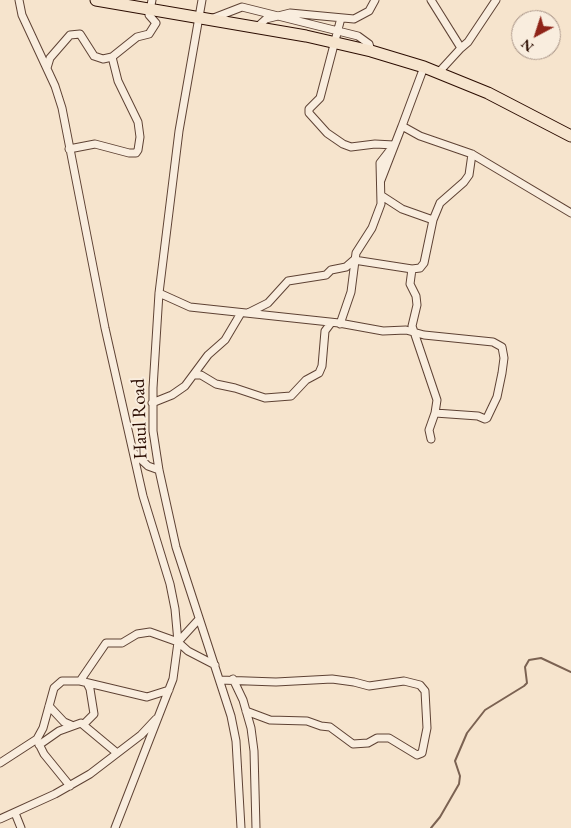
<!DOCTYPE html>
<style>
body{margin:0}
#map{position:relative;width:571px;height:828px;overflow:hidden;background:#f6e4cd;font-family:"EB Garamond",serif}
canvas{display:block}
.north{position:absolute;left:511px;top:10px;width:50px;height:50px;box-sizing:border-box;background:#f9edde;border:1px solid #a79386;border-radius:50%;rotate:220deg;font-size:14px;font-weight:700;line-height:20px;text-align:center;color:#2b0c01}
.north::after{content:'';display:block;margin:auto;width:18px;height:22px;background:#8f2418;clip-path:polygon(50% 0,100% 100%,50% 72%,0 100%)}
</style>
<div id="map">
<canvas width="571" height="828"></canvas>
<div class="north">N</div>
</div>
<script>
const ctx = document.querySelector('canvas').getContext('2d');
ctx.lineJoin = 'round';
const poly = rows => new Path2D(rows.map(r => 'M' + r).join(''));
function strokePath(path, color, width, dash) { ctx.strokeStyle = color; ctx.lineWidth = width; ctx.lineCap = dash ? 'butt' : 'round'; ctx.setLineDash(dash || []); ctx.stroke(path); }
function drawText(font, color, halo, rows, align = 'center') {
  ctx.font = font + ' "EB Garamond",serif'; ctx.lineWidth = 4; ctx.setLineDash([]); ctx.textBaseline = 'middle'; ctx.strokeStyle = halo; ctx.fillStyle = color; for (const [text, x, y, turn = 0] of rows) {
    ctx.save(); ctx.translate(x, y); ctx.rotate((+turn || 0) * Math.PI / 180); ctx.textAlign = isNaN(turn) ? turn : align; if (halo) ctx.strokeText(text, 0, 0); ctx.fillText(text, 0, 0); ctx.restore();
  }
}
const stream = poly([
 [431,828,440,817,459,784,460,776,455,761,467,733,485,710,524,686,527,683,525,667,529,660,541,658,571,672]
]);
const street = poly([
 [19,0,22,15,55,86,62,108,105,328,143,496,170,584,175,609,178,642,173,679,115,828],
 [202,0,179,131,159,293,153,388,153,431,159,470,176,547,231,716,236,741,241,828],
 [431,0,461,48,439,72],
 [341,18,320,98,309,109,309,113,327,133,343,144,351,147,375,144,394,145],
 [211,19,242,7,358,36,369,44,371,51],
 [256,28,266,19,290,13,354,19,369,11,375,0],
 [461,48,468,42,496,0],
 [424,67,402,126,420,136,472,154,571,213],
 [47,68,50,58,70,35,80,34,94,56,103,59,112,57,137,37,149,34,156,23,149,15,152,0],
 [69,149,95,144,129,153,136,153,138,150,140,137,138,122,118,81,112,57],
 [381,180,402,126],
 [382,196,402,209,433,220,440,203,464,182,469,175,472,154],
 [412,269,410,284,416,296,417,305,412,326,437,400,435,413,429,430,431,439],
 [159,293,190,307,339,323,383,331,406,330,424,335,493,342,502,347,504,358,502,373,497,397,487,418,485,419,478,416,435,413],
 [248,313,268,303,288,281,326,275,331,270,346,267,354,260,412,269,420,268,424,263,433,220],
 [340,324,351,292,356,253,372,228,381,204,380,163,394,145],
 [194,375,201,375,216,384,235,388,265,398,291,396,306,380,319,373,322,366,325,331,331,323],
 [152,403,172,395,185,386,208,355,225,340,241,313],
 [134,453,148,466,159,470],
 [178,642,199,619],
 [233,679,243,700,251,728,254,751,256,828],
 [220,680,276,682,332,679,354,682,369,686,404,681,420,685,425,691,427,728,422,753,417,755,389,738,377,738,368,743,353,744,330,727,321,726,307,721,270,720,246,711],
 [80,681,147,697,169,690],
 [49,706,64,722,71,725],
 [84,724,94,714,90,689,87,683],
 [38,742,44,754,70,786],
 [39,745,59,731,81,723,117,753],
 [0,763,37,739,43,728,54,688,62,681,80,681,106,643,122,643,137,634,150,632,178,642,188,651,215,665],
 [15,813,21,828],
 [0,819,55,794,90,774,141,735,156,719]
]);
const primary = poly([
 [96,0,306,36,371,51,424,67,488,93,571,136]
]);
const streetNames = [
 ["Haul Road",140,419,-92]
];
strokePath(stream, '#7b6252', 2);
strokePath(street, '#5e4234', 9);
strokePath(primary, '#2b0c01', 13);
strokePath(street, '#f9edde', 7);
strokePath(primary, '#f6e4cd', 11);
drawText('19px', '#2b0c01', '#f9edde', streetNames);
</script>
